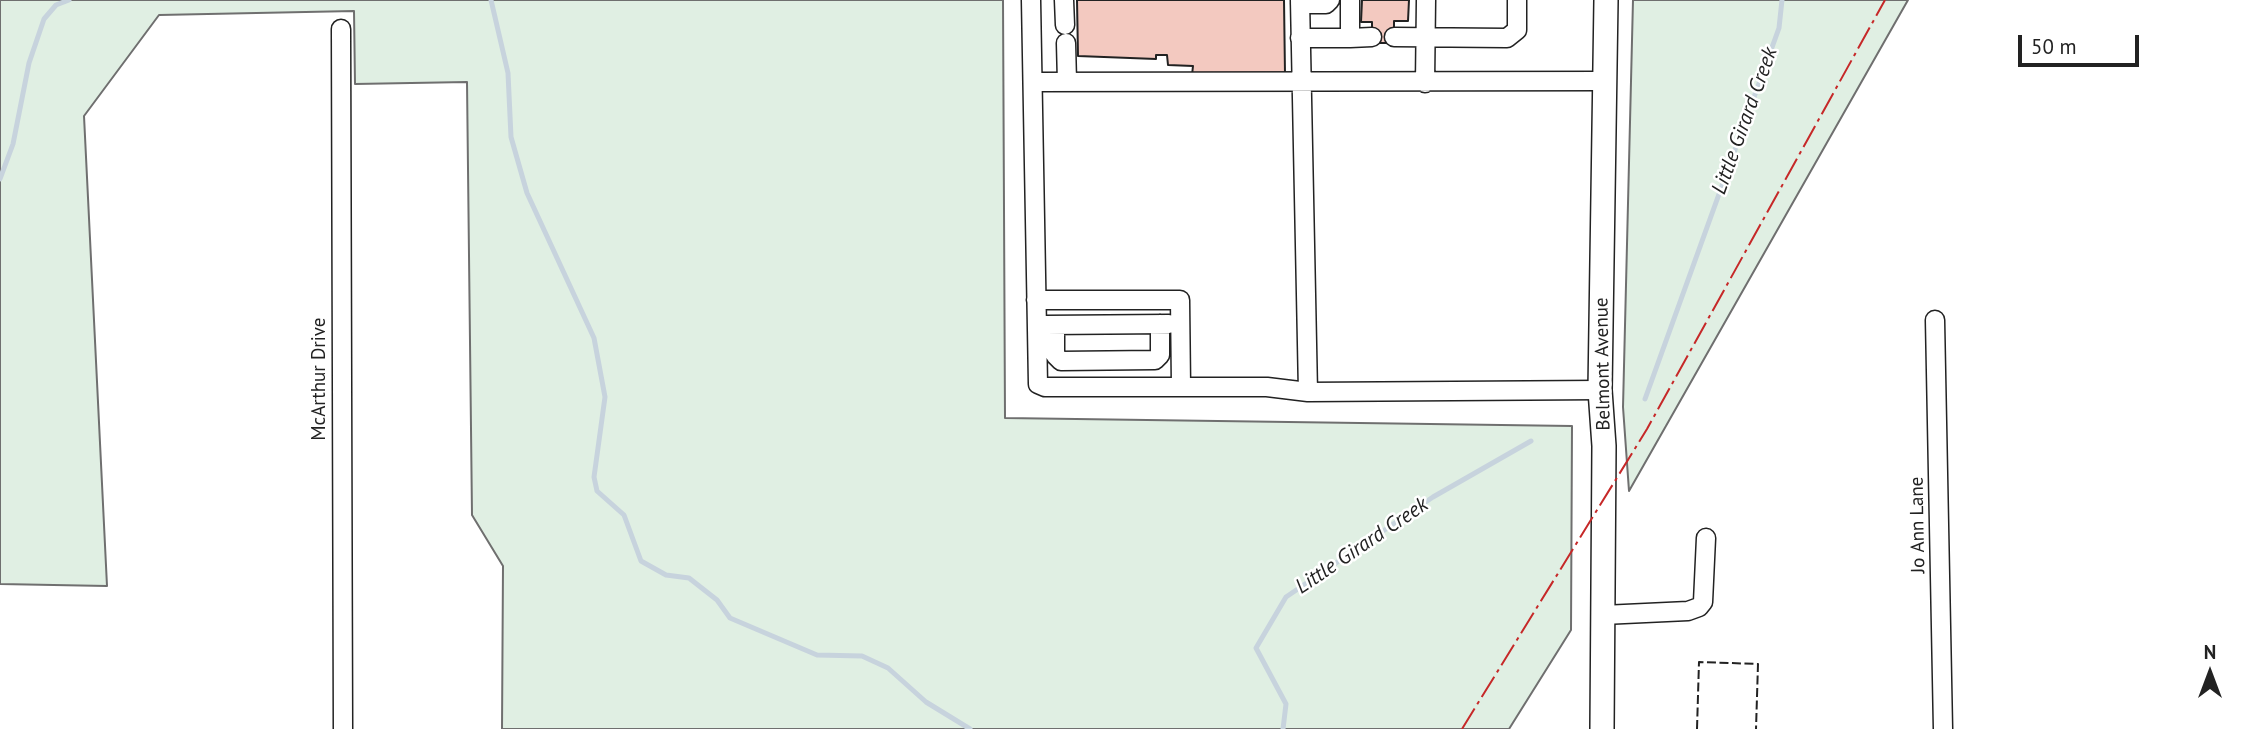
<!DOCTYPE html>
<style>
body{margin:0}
#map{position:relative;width:2266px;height:729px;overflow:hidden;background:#fff;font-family:"PT Sans",sans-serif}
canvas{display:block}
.north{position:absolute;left:2175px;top:638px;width:70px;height:70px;-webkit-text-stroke:5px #fff;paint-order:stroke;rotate:0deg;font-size:19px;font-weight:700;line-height:28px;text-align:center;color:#222}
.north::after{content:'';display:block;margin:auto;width:24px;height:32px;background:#222;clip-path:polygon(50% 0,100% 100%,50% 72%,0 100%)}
.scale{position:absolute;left:2018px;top:35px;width:121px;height:32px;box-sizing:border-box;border:4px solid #222;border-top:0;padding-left:9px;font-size:21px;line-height:24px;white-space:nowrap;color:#222;-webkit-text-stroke:5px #fff;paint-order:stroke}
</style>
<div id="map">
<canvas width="2266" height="729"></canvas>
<div class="north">N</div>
<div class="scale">50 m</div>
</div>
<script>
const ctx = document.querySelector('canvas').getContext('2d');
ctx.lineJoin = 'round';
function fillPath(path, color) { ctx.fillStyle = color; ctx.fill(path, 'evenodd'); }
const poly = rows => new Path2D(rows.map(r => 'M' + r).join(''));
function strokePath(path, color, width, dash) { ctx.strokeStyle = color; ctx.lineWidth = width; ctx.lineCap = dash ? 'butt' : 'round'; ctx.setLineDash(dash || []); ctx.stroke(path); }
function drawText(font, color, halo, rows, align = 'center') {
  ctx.font = font + ' "PT Sans",sans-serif'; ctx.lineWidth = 5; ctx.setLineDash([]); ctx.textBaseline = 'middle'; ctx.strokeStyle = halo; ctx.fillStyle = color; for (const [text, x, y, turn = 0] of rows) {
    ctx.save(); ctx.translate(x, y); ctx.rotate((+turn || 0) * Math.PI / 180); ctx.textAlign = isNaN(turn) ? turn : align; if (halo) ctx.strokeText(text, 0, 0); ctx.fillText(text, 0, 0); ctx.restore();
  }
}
const green = poly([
 [0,0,1003,0,1005,418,1572,426,1571,630,1509,729,502,729,503,566,472,515,467,82,355,84,354,11,159,15,84,116,107,586,0,584,0,0],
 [1633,0,1908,0,1629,491,1623,407,1633,0]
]);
const stream = poly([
 [491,0,508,73,511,137,527,193,594,338,605,397,594,477,597,491,624,515,641,561,666,575,689,578,717,600,730,618,817,655,862,656,888,668,926,702,970,729],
 [0,179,13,144,29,63,44,19,56,5,69,0],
 [1645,399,1779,28,1782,0],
 [1283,729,1286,704,1256,648,1286,597,1433,497,1531,441]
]);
const building = poly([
 [1077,0,1284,0,1285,74,1192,75,1193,66,1168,65,1167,55,1156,55,1156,59,1078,56,1077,0],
 [1362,0,1409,0,1408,21,1394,21,1394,43,1372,43,1372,22,1361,22,1362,0]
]);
const minor = poly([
 [1031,0,1038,384,1045,387,1267,387,1308,392,1600,390],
 [1064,0,1065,25],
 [1300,0,1308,392],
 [1300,4,1326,4,1330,0],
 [341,29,343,729],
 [1394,37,1507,38,1517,30,1517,0],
 [1300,38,1350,38,1350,0],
 [1350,38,1372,37],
 [1066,43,1067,82],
 [1033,82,1604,81],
 [1425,83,1426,0],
 [1036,300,1180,300,1181,386],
 [1935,320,1943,729],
 [1046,325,1169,324],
 [1055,325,1055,355,1061,361,1155,360,1160,355,1160,324],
 [1603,615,1688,611,1699,607,1703,602,1706,538]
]);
const major = poly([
 [1602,729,1604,446,1600,390,1606,0]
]);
const fence = poly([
 [1697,729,1699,662,1758,664,1756,729]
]);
const power = poly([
 [1462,729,1647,429,1885,0]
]);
const streetNames = [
 ["Belmont Avenue",1603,364,-91],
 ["McArthur Drive",320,379,-90],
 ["Jo Ann Lane",1918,525,-91]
];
const waterNames = [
 ["Little Girard Creek",1745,121,-70],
 ["Little Girard Creek",1362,546,-34]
];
fillPath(green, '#e0efe3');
strokePath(green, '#6f6f6f', 2);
strokePath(stream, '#c7d3dd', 5);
fillPath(building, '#f3c9c0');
strokePath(building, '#222', 2);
strokePath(minor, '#222', 21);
strokePath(major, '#222', 26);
strokePath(minor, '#fff', 18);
strokePath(major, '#fff', 23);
strokePath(fence, '#222', 2, [9, 3.5]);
strokePath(power, '#c62828', 2, [24, 5, 3.5, 5]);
drawText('19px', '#222', '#fff', streetNames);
drawText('italic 21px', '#222', '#fff', waterNames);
</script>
